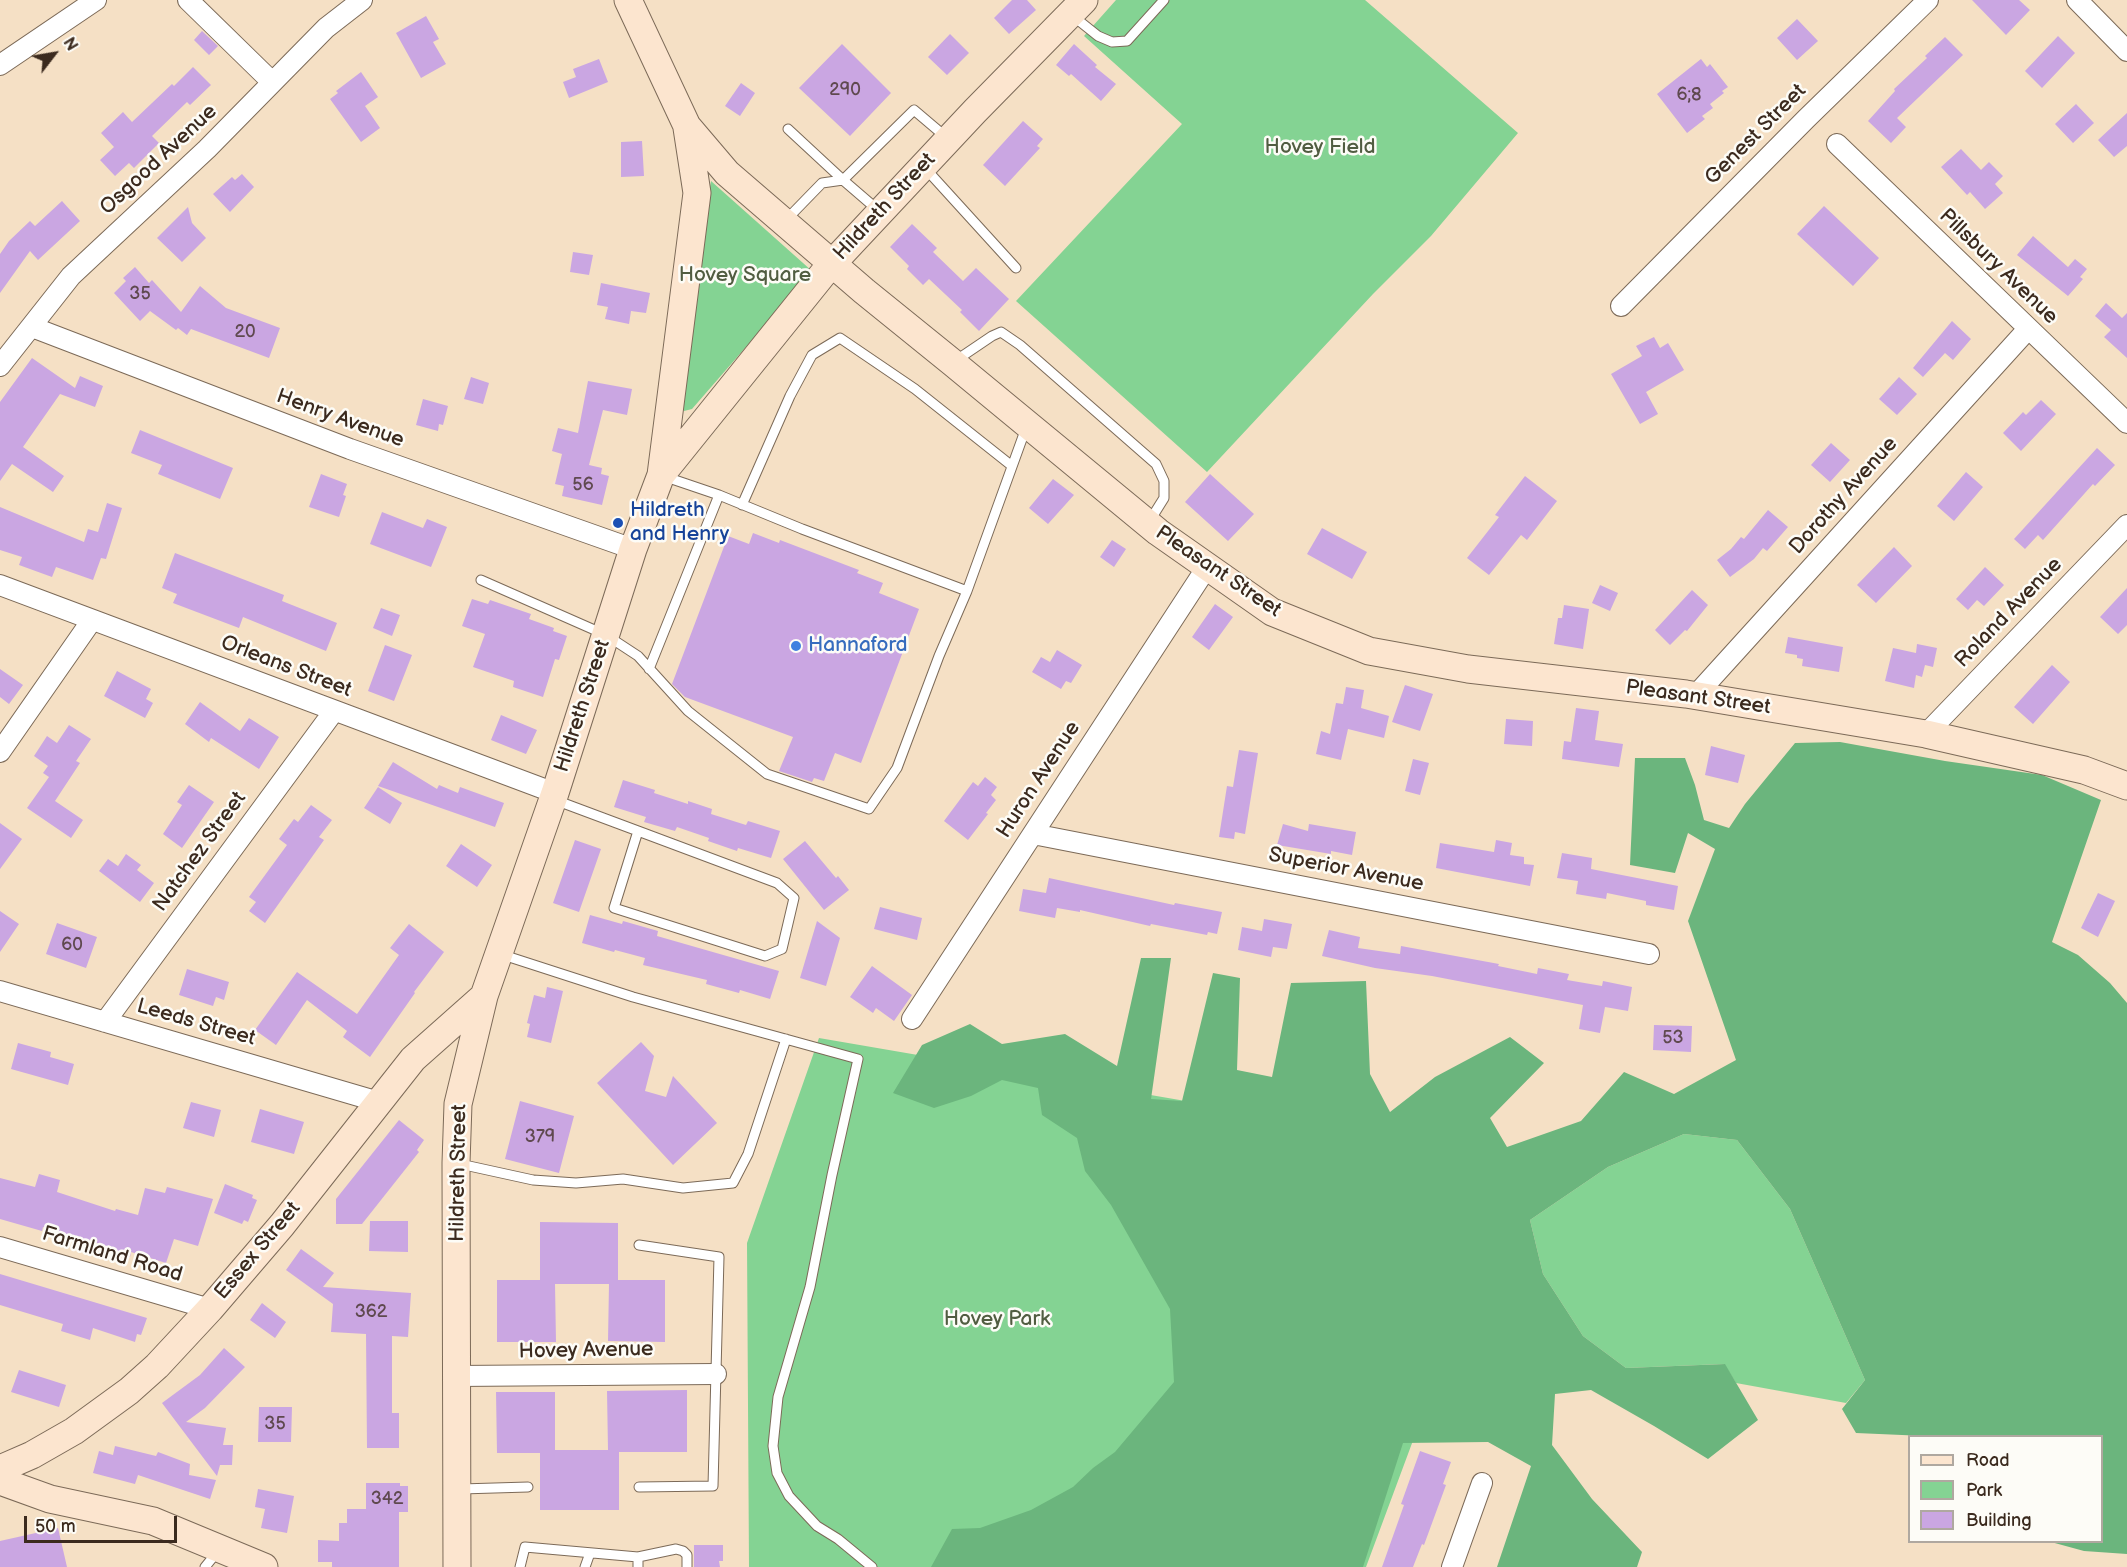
<!DOCTYPE html>
<style>
body{margin:0}
#map{position:relative;width:2127px;height:1567px;overflow:hidden;background:#f5e0c5;font-family:"Balsamiq Sans",sans-serif}
canvas{display:block}
.legend{position:absolute;left:1908px;top:1435px;width:195px;height:108px;box-sizing:border-box;background:#fdfcf7;border:2px solid #afa8a0;margin:0;padding:8px 10px;list-style:none;font-size:18px;color:#3b2a1e}
.legend li{display:flex;align-items:center;gap:12px;height:30px}
.legend b{width:30px;border:2px solid #afa8a0}
.north{position:absolute;left:24px;top:24px;width:60px;height:60px;-webkit-text-stroke:4px #fdfcf7;paint-order:stroke;rotate:59deg;font-size:16px;font-weight:700;line-height:24px;text-align:center;color:#3b2a1e}
.north::after{content:'';display:block;margin:auto;width:21px;height:27px;background:#3b2a1e;clip-path:polygon(50% 0,100% 100%,50% 72%,0 100%)}
.scale{position:absolute;left:24px;top:1516px;width:153px;height:27px;box-sizing:border-box;border:3px solid #3b2a1e;border-top:0;padding-left:8px;font-size:18px;line-height:21px;white-space:nowrap;color:#3b2a1e;-webkit-text-stroke:4px #fdfcf7;paint-order:stroke}
</style>
<div id="map">
<canvas width="2127" height="1567"></canvas>
<ul class="legend">
<li><b style="height:8px;background:#fce5cf"></b>Road</li>
<li><b style="height:16px;background:#84d393"></b>Park</li>
<li><b style="height:16px;background:#caa6e2"></b>Building</li>
</ul>
<div class="north">N</div>
<div class="scale">50 m</div>
</div>
<script>
const ctx = document.querySelector('canvas').getContext('2d');
ctx.lineJoin = 'round';
function fillPath(path, color) { ctx.fillStyle = color; ctx.fill(path, 'evenodd'); }
const poly = rows => new Path2D(rows.map(r => 'M' + r).join(''));
function strokePath(path, color, width, dash) { ctx.strokeStyle = color; ctx.lineWidth = width; ctx.lineCap = dash ? 'butt' : 'round'; ctx.setLineDash(dash || []); ctx.stroke(path); }
function drawText(font, color, halo, rows, align = 'center') {
  ctx.font = font + ' "Balsamiq Sans",sans-serif'; ctx.lineWidth = 5; ctx.setLineDash([]); ctx.textBaseline = 'middle'; ctx.strokeStyle = halo; ctx.fillStyle = color; for (const [text, x, y, turn = 0] of rows) {
    ctx.save(); ctx.translate(x, y); ctx.rotate((+turn || 0) * Math.PI / 180); ctx.textAlign = isNaN(turn) ? turn : align; if (halo) ctx.strokeText(text, 0, 0); ctx.fillText(text, 0, 0); ctx.restore();
  }
}
const green = poly([
 [1116,0,1365,0,1518,133,1431,236,1373,294,1207,472,1016,301,1182,124,1084,36],
 [711,181,812,271,692,409,684,411,679,404],
 [819,1038,1552,1164,1421,1419,1366,1567,749,1567,747,1243],
 [1684,1134,1737,1140,1790,1209,1865,1380,1846,1403,1736,1383,1724,1364,1626,1368,1583,1336,1543,1274,1530,1220,1608,1167]
]);
const forest = poly([
 [1840,742,1945,761,2042,775,2101,800,2052,942,2078,955,2110,983,2127,1003,2127,1554,2084,1551,2051,1542,2102,1542,2102,1436,1925,1436,1856,1433,1842,1409,1865,1380,1790,1209,1737,1140,1684,1134,1608,1167,1530,1220,1543,1274,1583,1336,1626,1368,1725,1364,1758,1420,1708,1459,1654,1426,1591,1390,1555,1394,1552,1445,1592,1499,1642,1552,1637,1567,1497,1567,1531,1466,1488,1442,1403,1443,1363,1567,931,1567,952,1529,980,1528,1031,1510,1073,1487,1093,1468,1115,1452,1174,1382,1170,1309,1111,1205,1085,1171,1077,1138,1042,1115,1038,1088,1002,1080,971,1096,934,1108,893,1093,922,1045,970,1024,1002,1044,1065,1034,1117,1066,1141,958,1171,958,1151,1099,1182,1101,1213,973,1240,978,1237,1070,1272,1077,1291,983,1366,981,1370,1074,1390,1112,1435,1077,1510,1037,1544,1063,1490,1118,1507,1147,1581,1121,1624,1072,1674,1094,1736,1060,1688,921,1715,849,1688,833,1675,873,1630,865,1635,758,1685,758,1695,785,1704,820,1729,828,1745,804,1795,743]
]);
const building = poly([
 [1012,0,1027,0,1036,10,1009,34,994,18],
 [1972,0,2019,0,2030,10,2006,35],
 [426,16,439,39,433,42,446,64,421,78,396,33],
 [1797,19,1818,41,1797,60,1777,38],
 [202,31,218,46,209,55,194,40],
 [950,34,969,53,947,75,928,57],
 [2058,36,2075,53,2042,88,2025,71],
 [1945,37,1963,55,1897,118,1906,127,1891,143,1868,121,1895,91,1894,89,1927,58,1925,56],
 [842,44,891,93,850,136,799,88],
 [1074,44,1097,65,1095,67,1116,84,1101,101,1071,74,1069,76,1056,65],
 [599,59,608,82,569,98,563,82,576,77,573,69],
 [1701,59,1707,67,1710,64,1728,87,1722,91,1724,93,1710,104,1713,108,1702,116,1705,119,1687,133,1657,94],
 [193,67,211,85,190,105,187,102,152,136,159,143,134,168,129,163,115,176,100,160,114,147,101,133,123,112,132,122,172,84,174,86],
 [361,72,378,97,365,106,380,128,361,142,330,99,338,93,336,91],
 [741,83,755,93,740,116,725,106],
 [2076,104,2094,123,2073,143,2055,124],
 [2127,113,2127,146,2114,157,2098,140],
 [1023,121,1043,139,1037,146,1040,148,1005,186,983,165],
 [642,141,644,176,621,177,621,142],
 [1961,149,1981,170,1989,162,2003,176,1995,184,2003,193,1985,209,1970,192,1967,195,1941,167],
 [242,174,254,187,230,212,213,194,232,177,235,180],
 [62,201,80,221,38,260,30,251,0,293,0,254,9,241,30,221,35,226],
 [1824,206,1879,258,1853,286,1797,234],
 [188,207,192,223,206,238,182,262,157,238],
 [912,224,937,248,933,252,963,281,976,268,1009,299,979,331,960,312,962,310,929,279,923,285,907,269,909,266,890,247],
 [2033,236,2068,267,2075,259,2087,269,2080,277,2083,279,2068,296,2017,255],
 [573,252,593,255,589,275,570,272],
 [135,267,149,283,152,280,181,312,200,286,226,308,280,328,269,358,191,329,187,335,178,328,176,330,150,311,140,321,114,293,126,281,123,278],
 [601,283,650,293,646,313,631,311,629,324,605,319,608,307,597,305],
 [2106,303,2122,318,2127,313,2127,358,2104,337,2111,330,2095,316],
 [1952,321,1971,339,1953,360,1945,353,1923,377,1913,368],
 [1654,337,1660,348,1668,343,1684,370,1646,392,1658,414,1640,424,1611,374,1642,356,1636,346],
 [32,358,75,388,80,376,103,386,95,407,60,394,23,447,64,476,53,492,12,464,0,481,0,402],
 [471,377,489,383,483,404,464,399],
 [1899,377,1917,394,1897,415,1879,399],
 [588,381,632,389,627,415,603,410,589,465,602,468,601,474,609,476,602,505,562,496,564,486,555,484,562,454,552,451,558,428,578,433],
 [423,399,448,406,443,425,439,424,438,431,416,425],
 [2041,400,2056,414,2021,451,2003,433,2023,412,2026,415],
 [140,430,233,468,220,499,158,474,162,465,131,453],
 [1831,443,1850,460,1830,482,1811,465],
 [2097,448,2115,465,2095,486,2093,484,2043,540,2038,535,2025,549,2014,539],
 [1966,472,1983,487,1954,521,1937,506],
 [321,474,347,484,343,495,346,496,339,517,309,507],
 [1210,474,1254,514,1228,541,1185,502],
 [1525,476,1557,501,1527,540,1521,535,1489,575,1467,558,1499,517,1495,515],
 [1053,479,1074,495,1048,524,1029,508],
 [107,503,122,508,106,559,101,558,93,580,56,567,52,577,19,565,22,557,0,550,0,507,84,542,88,529,98,532],
 [1768,510,1788,527,1767,551,1763,548,1754,559,1730,577,1717,560,1731,549,1741,537,1744,539],
 [382,512,423,528,427,519,447,527,431,567,370,544],
 [1322,528,1367,552,1352,579,1307,554],
 [753,533,779,543,780,540,859,570,857,573,883,583,879,593,919,609,861,763,835,753,824,781,814,778,812,782,779,771,793,737,685,697,672,684,728,536,749,544],
 [1112,540,1126,549,1114,567,1100,557],
 [1894,547,1912,566,1876,603,1857,585],
 [175,553,284,595,282,601,337,623,326,651,243,617,239,628,173,603,177,594,162,588],
 [1985,567,2004,585,1984,606,1977,600,1968,610,1956,599],
 [1600,585,1618,593,1610,611,1592,603],
 [2127,588,2127,625,2118,634,2100,617],
 [1692,590,1708,605,1687,631,1685,630,1670,645,1655,630],
 [472,599,488,604,490,600,531,614,529,619,554,628,553,631,567,636,559,660,555,659,543,697,513,687,514,681,473,667,485,634,462,626],
 [1215,604,1233,617,1209,650,1192,637],
 [1564,605,1589,609,1583,649,1554,644,1558,618,1562,618],
 [381,608,400,615,392,636,373,628],
 [1788,637,1843,647,1839,672,1802,666,1803,659,1797,658,1797,655,1785,653],
 [1917,644,1937,648,1933,667,1925,665,1922,677,1916,675,1914,688,1885,681,1893,648,1916,653],
 [385,645,412,655,394,701,368,691],
 [1057,650,1082,665,1071,683,1066,681,1061,689,1032,672,1041,657,1050,662],
 [2052,665,2070,682,2033,724,2014,707],
 [0,669,23,685,9,704,0,697],
 [117,671,151,689,146,699,153,703,145,718,104,696],
 [1405,685,1433,694,1420,731,1392,722],
 [1346,687,1364,690,1361,708,1389,716,1384,738,1348,729,1341,760,1316,754,1321,731,1330,734,1336,703,1343,704],
 [200,702,240,731,249,718,279,737,259,769,211,738,209,742,185,724],
 [1576,708,1599,711,1595,740,1623,744,1619,767,1562,759,1564,741,1571,742],
 [501,715,537,730,526,754,491,740],
 [1506,719,1533,721,1532,746,1504,744],
 [69,725,91,739,76,761,80,763,55,801,83,820,71,838,27,808,49,777,43,773,48,766,34,756,47,736,57,743],
 [1711,746,1745,755,1738,783,1705,775],
 [1239,750,1258,753,1245,834,1235,832,1234,839,1219,837,1227,786,1233,787],
 [1413,759,1429,763,1420,795,1405,791],
 [393,762,437,789,439,785,458,793,460,787,504,803,495,827,378,786],
 [985,777,997,787,991,795,996,800,986,813,988,814,968,840,944,821,973,782,978,786],
 [623,780,655,790,654,793,688,804,688,801,712,809,711,814,746,825,748,821,780,831,771,858,738,848,737,851,708,841,709,838,677,827,675,831,644,822,646,817,614,807],
 [189,785,214,802,182,848,163,834,182,805,177,802],
 [378,787,402,803,390,824,364,808],
 [311,805,332,820,319,837,324,840,265,923,249,911,256,902,249,897,287,845,279,839,294,819,298,822],
 [0,823,22,839,0,869],
 [1283,824,1308,831,1309,824,1356,832,1352,855,1331,851,1331,854,1277,845],
 [575,840,601,849,579,912,553,903],
 [1496,840,1512,843,1510,855,1524,857,1524,864,1534,865,1530,886,1436,868,1440,843,1494,852],
 [805,841,836,878,838,876,849,890,824,910,783,859],
 [461,844,492,865,477,887,446,866],
 [1562,853,1592,858,1591,869,1678,886,1674,910,1646,905,1646,901,1607,893,1606,899,1576,894,1578,881,1557,878],
 [126,854,141,865,137,870,154,883,140,902,99,871,108,859,118,866],
 [1049,878,1174,905,1175,903,1222,912,1217,934,1208,932,1207,935,1151,924,1150,926,1080,910,1080,912,1057,908,1055,918,1019,911,1023,889,1046,893],
 [2098,893,2115,901,2098,937,2081,928],
 [880,907,922,918,917,940,874,929],
 [0,911,19,924,0,952],
 [590,915,622,924,623,921,658,931,657,936,779,971,770,999,740,990,739,993,706,984,707,980,643,965,645,958,615,950,614,952,582,943],
 [1264,919,1292,924,1287,949,1273,947,1271,957,1238,950,1242,927,1262,931],
 [817,921,840,938,826,986,800,978],
 [57,923,97,937,86,968,46,954],
 [409,924,444,952,414,992,415,993,370,1057,343,1037,347,1031,307,1000,276,1045,255,1030,297,972,357,1014,399,955,390,948],
 [1329,930,1360,937,1358,948,1400,954,1401,946,1499,964,1498,966,1537,974,1538,968,1569,974,1567,980,1602,986,1603,981,1632,987,1628,1011,1605,1007,1600,1033,1579,1029,1583,1005,1432,976,1375,968,1322,956],
 [872,966,912,995,894,1021,876,1008,873,1013,850,997],
 [187,969,229,982,224,1000,216,997,213,1006,179,995],
 [547,987,563,991,551,1043,527,1037,530,1024,527,1023,534,995,545,998],
 [1654,1025,1692,1026,1691,1052,1653,1050],
 [641,1042,654,1056,645,1091,666,1097,673,1076,717,1123,673,1165,597,1083],
 [18,1043,51,1052,50,1057,74,1064,68,1085,11,1069],
 [520,1101,574,1116,559,1173,505,1159],
 [191,1102,221,1110,214,1137,183,1128],
 [260,1109,304,1122,294,1154,251,1142],
 [399,1120,424,1140,417,1150,419,1152,362,1224,336,1224,336,1199],
 [39,1174,60,1180,57,1192,115,1211,116,1209,138,1215,145,1188,165,1193,167,1187,213,1199,198,1246,174,1239,166,1263,131,1252,130,1257,104,1251,106,1246,43,1227,42,1231,0,1219,0,1178,35,1187],
 [225,1184,253,1195,252,1198,257,1200,248,1222,244,1220,242,1224,214,1213],
 [370,1221,408,1221,408,1252,369,1251],
 [540,1222,618,1223,618,1280,665,1280,665,1342,608,1341,609,1284,555,1284,556,1342,497,1342,497,1280,540,1280],
 [301,1249,334,1273,323,1287,411,1293,408,1337,392,1336,392,1413,399,1413,399,1448,367,1448,366,1334,331,1332,333,1304,286,1270],
 [0,1274,147,1318,141,1335,137,1334,135,1342,93,1328,90,1340,61,1331,63,1324,0,1305],
 [262,1303,286,1322,275,1338,250,1320],
 [224,1348,245,1367,205,1408,186,1422,226,1428,223,1445,233,1445,232,1465,220,1465,217,1476,162,1403,200,1375],
 [19,1370,66,1385,59,1407,11,1392],
 [687,1390,687,1452,619,1452,619,1510,540,1510,540,1453,497,1453,496,1392,555,1392,555,1450,608,1450,607,1391],
 [259,1407,292,1407,291,1442,258,1442],
 [115,1446,156,1456,158,1452,190,1464,189,1475,216,1480,210,1499,138,1475,135,1484,93,1473,99,1451,113,1455],
 [1420,1451,1451,1462,1443,1484,1446,1485,1424,1545,1422,1544,1413,1567,1382,1567,1404,1505,1401,1504],
 [366,1483,400,1483,400,1486,408,1486,408,1512,399,1512,399,1567,332,1567,332,1562,318,1562,318,1540,339,1541,339,1523,347,1523,347,1509,366,1509],
 [258,1489,294,1496,287,1533,261,1528,265,1509,255,1507],
 [58,1528,67,1567,0,1567,0,1541],
 [694,1545,723,1545,723,1561,719,1561,720,1567,694,1567]
]);
const lane = poly([
 [1073,16,1098,36,1112,42,1127,41,1164,0],
 [788,129,843,180,914,110,947,138],
 [925,168,1016,268],
 [785,221,822,183,843,180,879,211],
 [955,361,992,336,1001,332,1020,345,1156,464,1164,481,1164,498,1149,522],
 [663,476,719,495,802,529,967,591,1026,428],
 [742,505,790,396,812,355,840,338,915,389,1012,466],
 [481,580,606,635,638,656,688,711,767,774,869,809,897,768,939,656,967,591],
 [649,669,719,495],
 [555,800,638,831,777,883,794,898,782,949,765,956,614,908,638,831],
 [500,954,633,997,858,1059,832,1175,810,1287,778,1397,773,1446,777,1473,789,1496,817,1526,838,1539,872,1567],
 [460,1164,533,1180,576,1183,623,1179,683,1188,733,1183,748,1154,786,1039],
 [639,1245,719,1257,713,1486,639,1487],
 [461,1489,528,1487],
 [638,1557,676,1549,683,1551,687,1555,687,1567],
 [205,1567,218,1551],
 [520,1567,525,1547,638,1557,638,1567],
 [585,1567,590,1553]
]);
const street = poly([
 [188,0,272,82],
 [2077,0,2127,51],
 [0,65,96,0],
 [1837,144,2127,423],
 [1621,306,1806,119,1928,0],
 [32,327,350,449,633,549],
 [0,366,71,276,207,149,326,28,362,0],
 [0,585,555,793],
 [1696,695,2028,329],
 [1926,734,2127,525],
 [0,752,92,620],
 [1033,834,1649,954],
 [0,991,379,1102],
 [912,1019,1207,567],
 [105,1022,334,711],
 [0,1247,210,1309],
 [456,1376,716,1374],
 [1452,1567,1482,1483]
]);
const secondary = poly([
 [628,0,687,126,727,173,864,291,953,363,1158,532,1272,612,1369,651,1468,669,1686,694,1926,734,2084,770,2127,786],
 [661,475,697,193,687,128],
 [0,1469,32,1455,74,1431,129,1391,157,1366,210,1309,282,1225,413,1059,484,996],
 [0,1481,50,1499,153,1521,264,1567],
 [457,1567,456,1163,458,1104,484,996,555,793,633,549,661,475,827,269,975,111,1084,0]
]);
const markers = [
 [618,523,6,"#1a4fb4"],
 [796,646,6,"#3f7fe0"]
];
const numberNames = [
 ["290",845,90],
 ["6;8",1689,95],
 ["35",140,294],
 ["20",245,332],
 ["56",583,485],
 ["60",72,945],
 ["53",1673,1038],
 ["379",540,1137],
 ["362",371,1312],
 ["35",275,1424],
 ["342",387,1499]
];
const streetNames = [
 ["Genest Street",1756,135,-45],
 ["Osgood Avenue",159,160,-43],
 ["Hildreth Street",885,207,-47],
 ["Pillsbury Avenue",1998,267,44],
 ["Henry Avenue",340,419,20],
 ["Dorothy Avenue",1844,496,-48],
 ["Pleasant Street",1218,572,34],
 ["Roland Avenue",2009,613,-46],
 ["Orleans Street",286,667,21],
 ["Pleasant Street",1698,698,8],
 ["Hildreth Street",583,706,-72],
 ["Huron Avenue",1039,780,-57],
 ["Natchez Street",200,852,-54],
 ["Superior Avenue",1346,870,11],
 ["Leeds Street",196,1023,16],
 ["Hildreth Street",459,1173,-89],
 ["Essex Street",258,1251,-50],
 ["Farmland Road",112,1255,17],
 ["Hovey Avenue",586,1351,-1]
];
const parkNames = [
 ["Hovey Field",1320,148],
 ["Hovey Square",745,276],
 ["Hovey Park",997,1320]
];
const transitNames = [
 ["Hildreth",630,511],
 ["and Henry",630,535]
];
const shopNames = [
 ["Hannaford",808,646]
];
fillPath(green, '#84d393');
fillPath(forest, '#6bb57d');
fillPath(building, '#caa6e2');
strokePath(lane, '#7c6a58', 11);
strokePath(street, '#7c6a58', 22);
strokePath(secondary, '#7c6a58', 29);
strokePath(lane, '#fff', 9);
strokePath(street, '#fff', 20);
strokePath(secondary, '#fce5cf', 27);
for (const [x, y, r, color] of markers) { const dot = new Path2D(); dot.arc(x, y, r, 0, 2 * Math.PI); ctx.fillStyle = color; ctx.fill(dot); strokePath(dot, '#fdfcf7', 2); }
drawText('18px', '#5f494f', null, numberNames);
drawText('21px', '#3b2a1e', '#fdfcf7', streetNames);
drawText('21px', '#515d41', '#fdfcf7', parkNames);
drawText('21px', '#164399', '#fdfcf7', transitNames, 'left');
drawText('21px', '#366cbe', '#fdfcf7', shopNames, 'left');
</script>
